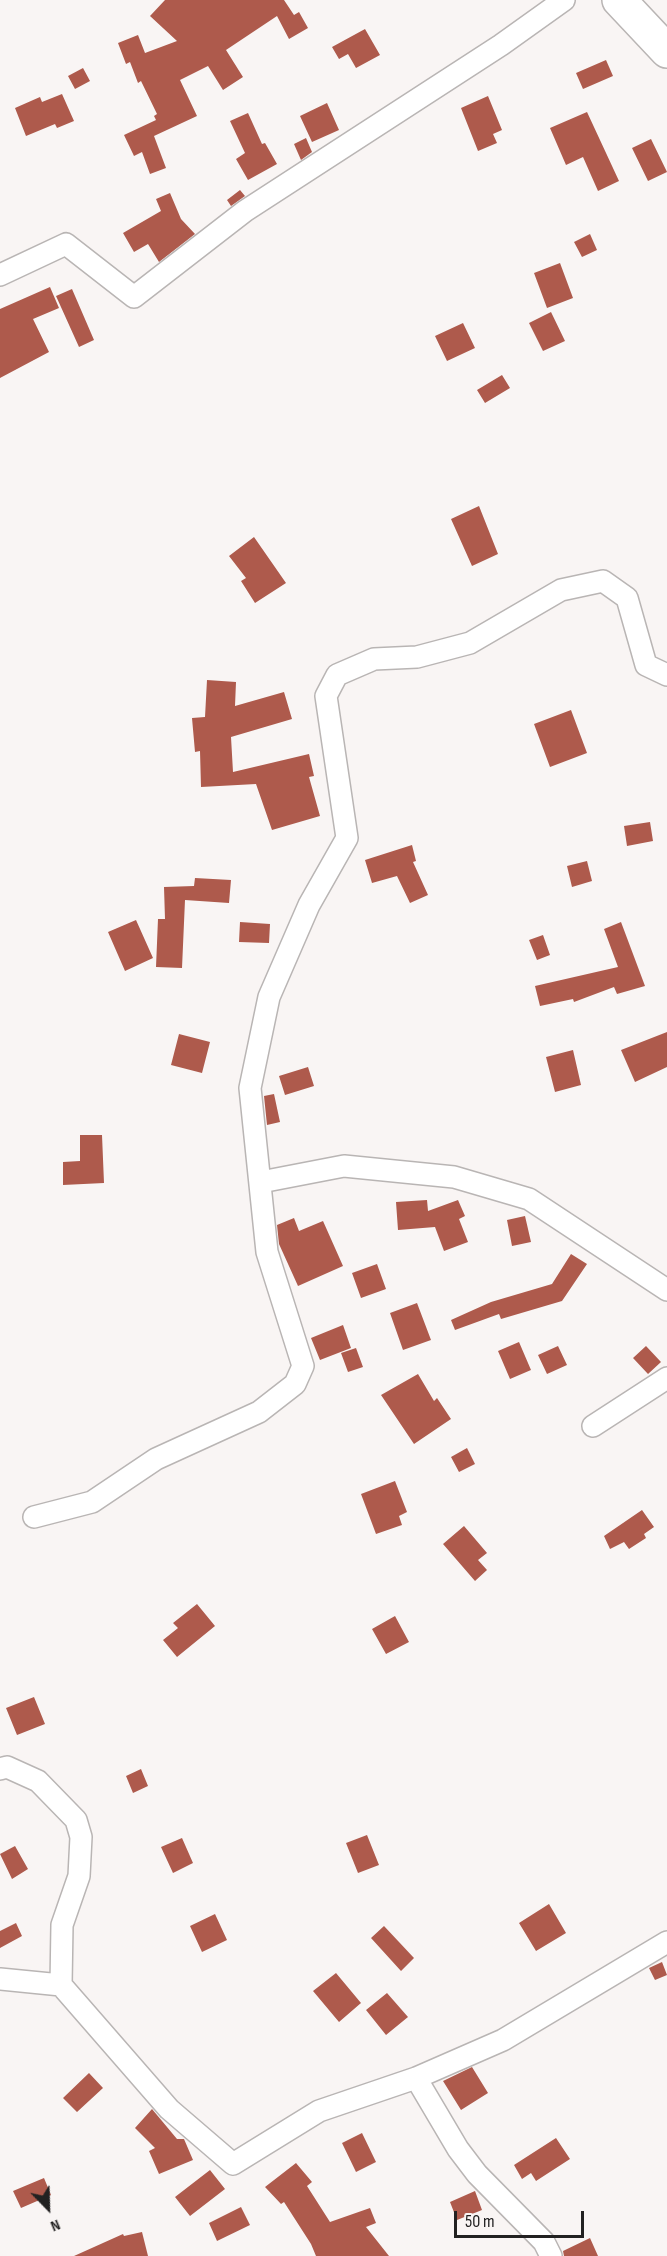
<!DOCTYPE html>
<style>
body{margin:0}
#map{position:relative;width:667px;height:2256px;overflow:hidden;background:#f9f5f4;font-family:"Sofia Sans Condensed",sans-serif}
canvas{display:block}
.north{position:absolute;left:18px;top:2178px;width:60px;height:60px;-webkit-text-stroke:4px #f9f5f4;paint-order:stroke;rotate:157deg;font-size:16px;font-weight:700;line-height:24px;text-align:center;color:#222121}
.north::after{content:'';display:block;margin:auto;width:21px;height:27px;background:#222121;clip-path:polygon(50% 0,100% 100%,50% 72%,0 100%)}
.scale{position:absolute;left:454px;top:2211px;width:130px;height:27px;box-sizing:border-box;border:3px solid #222121;border-top:0;padding-left:8px;font-size:18px;line-height:21px;white-space:nowrap;color:#222121;-webkit-text-stroke:4px #f9f5f4;paint-order:stroke}
</style>
<div id="map">
<canvas width="667" height="2256"></canvas>
<div class="north">N</div>
<div class="scale">50 m</div>
</div>
<script>
const ctx = document.querySelector('canvas').getContext('2d');
ctx.lineJoin = 'round';
function fillPath(path, color) { ctx.fillStyle = color; ctx.fill(path, 'evenodd'); }
const poly = rows => new Path2D(rows.map(r => 'M' + r).join(''));
function strokePath(path, color, width, dash) { ctx.strokeStyle = color; ctx.lineWidth = width; ctx.lineCap = dash ? 'butt' : 'round'; ctx.setLineDash(dash || []); ctx.stroke(path); }
const building = poly([
 [165,0,284,0,294,15,299,12,308,28,289,39,277,16,226,50,243,77,223,90,208,66,180,80,197,116,154,136,166,168,150,174,142,152,134,156,124,135,156,120,154,116,157,114,141,81,138,83,130,62,126,64,118,43,138,35,145,53,177,41,150,16],
 [365,29,380,55,356,68,348,54,339,59,332,47],
 [606,60,613,76,583,89,576,73],
 [83,68,90,81,75,89,68,76],
 [62,94,74,121,57,128,55,124,26,136,15,108,40,97,42,102],
 [488,96,502,130,493,134,497,143,478,151,461,108],
 [327,103,339,130,312,142,300,116],
 [587,112,619,181,598,191,583,157,566,165,550,128],
 [248,113,262,144,265,143,277,164,248,180,236,159,245,153,230,121],
 [306,138,312,152,301,160,294,144],
 [651,139,667,172,648,181,632,148],
 [240,190,245,196,231,206,227,200],
 [170,193,181,219,195,234,159,262,148,244,134,252,123,233,161,211,156,199],
 [590,234,597,250,582,257,574,242],
 [560,263,573,298,547,308,534,273],
 [50,287,59,308,33,319,49,352,0,378,0,309],
 [72,289,94,340,79,347,56,296],
 [551,312,565,341,543,351,529,323],
 [463,323,475,348,447,361,435,336],
 [502,375,510,388,485,403,477,390],
 [479,506,498,554,472,566,451,519],
 [254,537,286,583,255,603,241,581,246,578,229,556],
 [207,680,236,682,235,706,284,692,292,719,231,737,233,772,309,754,314,776,309,777,320,816,272,830,256,784,201,787,200,751,195,752,192,718,205,717],
 [571,710,587,753,550,767,534,724],
 [650,822,653,841,627,846,624,826],
 [412,845,416,861,413,862,428,895,410,903,397,876,372,883,365,860],
 [587,861,592,881,572,887,567,866],
 [195,878,231,880,229,903,185,900,182,968,156,967,158,919,165,919,164,887,194,886],
 [136,920,153,958,125,971,108,932],
 [240,922,270,924,269,943,239,942],
 [621,922,645,986,617,994,614,987,574,1002,573,999,540,1006,535,986,618,967,604,929],
 [543,935,550,955,537,960,529,940],
 [667,1032,667,1067,635,1082,621,1050],
 [179,1034,210,1042,202,1073,171,1065],
 [573,1050,581,1085,555,1092,546,1057],
 [308,1067,314,1086,285,1095,279,1076],
 [274,1094,280,1122,267,1125,264,1096],
 [80,1135,102,1135,104,1183,63,1185,63,1162,80,1161],
 [427,1200,428,1211,458,1200,465,1216,459,1219,468,1242,444,1251,435,1227,398,1230,396,1202],
 [525,1216,531,1242,512,1246,507,1220],
 [294,1218,299,1231,323,1221,343,1266,298,1286,279,1244,277,1225],
 [571,1254,587,1264,562,1301,501,1319,499,1314,455,1330,451,1320,491,1302,552,1284],
 [377,1264,386,1289,361,1298,352,1273],
 [417,1303,431,1340,403,1350,390,1313],
 [343,1325,351,1348,320,1360,311,1338],
 [519,1342,531,1370,510,1379,498,1351],
 [558,1346,567,1365,547,1374,538,1355],
 [646,1346,661,1362,648,1374,633,1358],
 [356,1348,363,1367,348,1372,341,1353],
 [418,1374,434,1401,437,1398,451,1419,414,1444,381,1395],
 [467,1448,475,1464,459,1472,451,1457],
 [395,1481,407,1512,399,1516,402,1525,376,1534,361,1494],
 [642,1510,654,1527,644,1534,646,1538,629,1549,624,1542,610,1549,604,1536],
 [464,1526,487,1553,478,1560,487,1570,475,1581,443,1544],
 [197,1604,215,1626,177,1657,163,1640,178,1628,173,1623],
 [395,1616,409,1642,386,1654,372,1629],
 [34,1697,45,1724,17,1735,6,1708],
 [141,1769,148,1786,133,1793,126,1776],
 [367,1835,379,1865,358,1873,346,1843],
 [182,1838,193,1863,173,1873,161,1847],
 [15,1846,28,1869,12,1879,0,1854],
 [549,1904,566,1933,536,1951,519,1923],
 [215,1914,227,1940,202,1952,190,1926],
 [16,1923,22,1936,0,1948,0,1931],
 [384,1926,414,1958,401,1971,371,1938],
 [662,1962,667,1975,655,1980,649,1968],
 [336,1973,361,2003,339,2022,313,1991],
 [387,1993,408,2017,386,2035,366,2010],
 [472,2067,488,2093,461,2110,443,2081],
 [89,2073,103,2088,77,2112,63,2098],
 [152,2109,177,2139,184,2139,193,2160,159,2174,149,2151,155,2148,135,2128],
 [362,2133,376,2162,356,2172,342,2143],
 [556,2138,570,2159,536,2181,531,2173,522,2179,514,2165],
 [296,2163,312,2182,307,2186,330,2222,370,2208,376,2223,366,2227,389,2256,316,2256,311,2244,284,2202,281,2204,265,2187],
 [210,2170,225,2189,190,2216,175,2197],
 [44,2178,51,2195,21,2208,13,2191],
 [475,2191,482,2210,457,2220,450,2202],
 [241,2207,250,2225,217,2241,209,2223],
 [142,2232,148,2256,74,2256,123,2234,124,2236],
 [590,2238,598,2256,564,2256,563,2251]
]);
const minor = poly([
 [0,275,66,244,134,297,245,211,501,45,564,0],
 [261,1182,344,1166,454,1177,529,1199,667,1290],
 [593,1426,667,1378],
 [34,1517,92,1502,156,1459,259,1412,295,1384,303,1366,267,1252,250,1088,269,997,309,905,347,838,326,696,337,675,374,659,417,657,470,643,561,590,603,581,627,598,646,665,667,675],
 [0,1769,7,1767,38,1781,76,1820,81,1837,79,1876,62,1925,61,1985],
 [0,1979,61,1985,169,2109,233,2164,319,2111,416,2078,503,2040,667,1942],
 [416,2078,458,2149,477,2174,544,2242,551,2256]
]);
const trunk = poly([
 [619,0,667,51]
]);
fillPath(building, '#ae5a4c');
strokePath(minor, '#b9b5b4', 24);
strokePath(trunk, '#b9b5b4', 36);
strokePath(minor, '#fff', 21);
strokePath(trunk, '#fff', 33);
</script>
